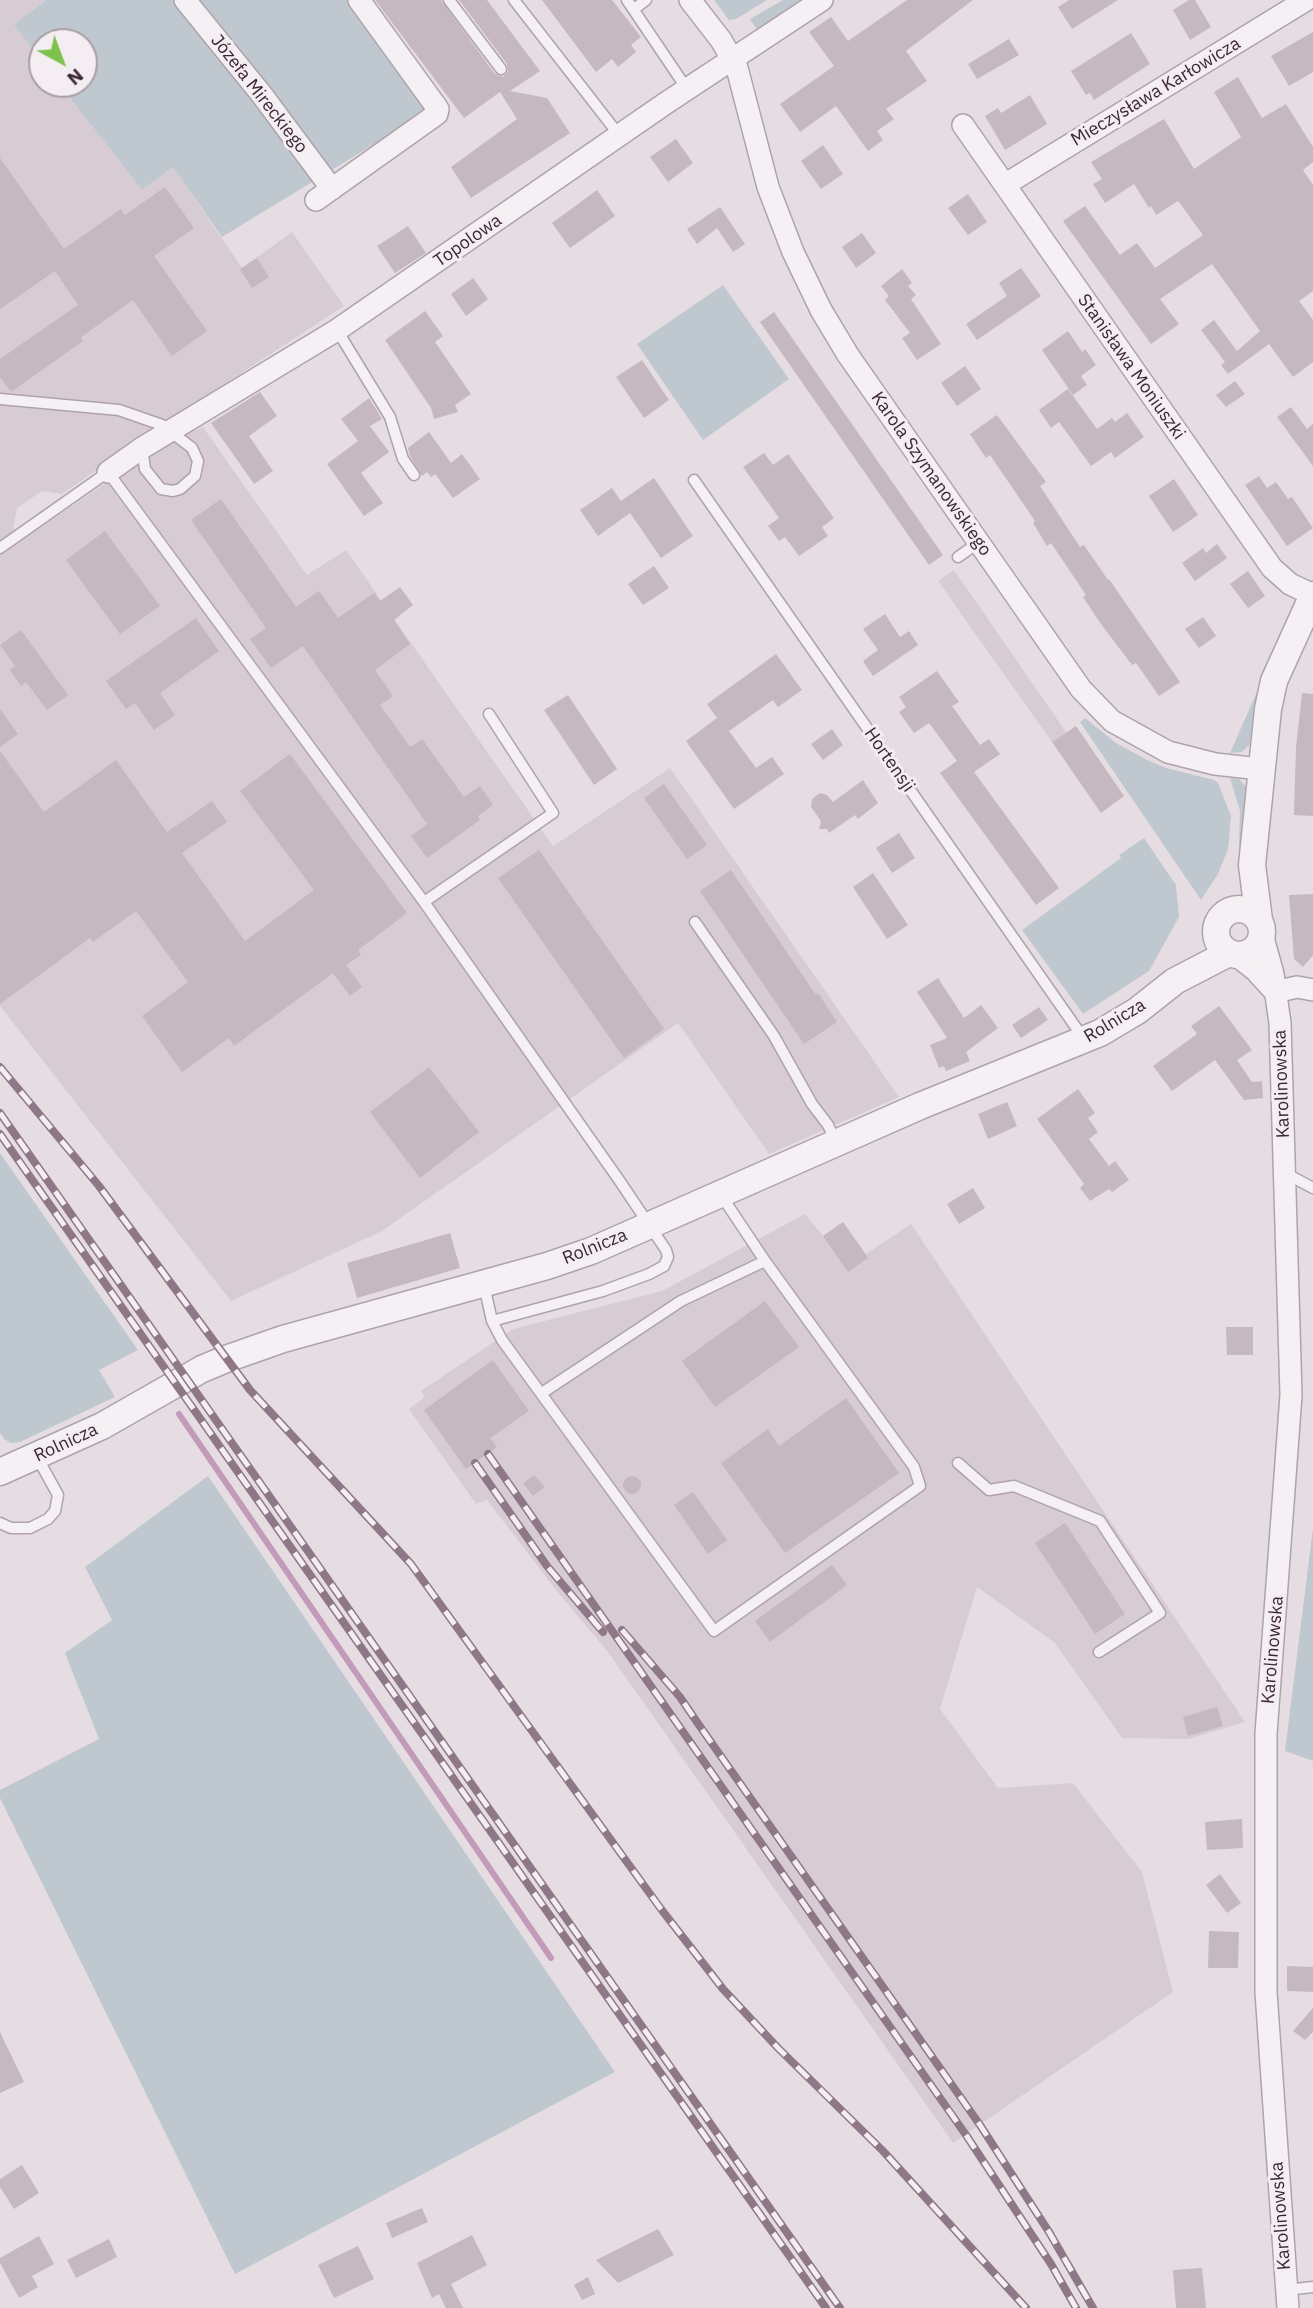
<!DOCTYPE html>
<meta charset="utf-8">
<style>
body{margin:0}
#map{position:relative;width:1313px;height:2308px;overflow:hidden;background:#e6dde3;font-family:"IBM Plex Sans",sans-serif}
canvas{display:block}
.north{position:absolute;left:28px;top:28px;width:70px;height:70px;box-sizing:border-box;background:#f4edf2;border:2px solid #aa9ea6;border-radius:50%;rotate:139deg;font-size:19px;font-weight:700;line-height:28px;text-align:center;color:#3b2834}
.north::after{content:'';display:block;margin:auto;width:24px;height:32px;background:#7ec14c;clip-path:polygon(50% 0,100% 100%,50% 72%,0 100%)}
</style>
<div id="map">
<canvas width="1313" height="2308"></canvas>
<div class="north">N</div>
</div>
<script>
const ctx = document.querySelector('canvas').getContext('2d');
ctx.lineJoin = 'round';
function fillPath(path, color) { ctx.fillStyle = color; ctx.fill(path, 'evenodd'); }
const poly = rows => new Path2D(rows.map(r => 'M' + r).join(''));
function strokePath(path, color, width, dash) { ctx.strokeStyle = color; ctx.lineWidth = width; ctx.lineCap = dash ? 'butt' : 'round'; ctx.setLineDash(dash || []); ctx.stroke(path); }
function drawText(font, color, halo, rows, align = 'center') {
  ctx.font = font + ' "IBM Plex Sans",sans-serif'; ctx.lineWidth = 6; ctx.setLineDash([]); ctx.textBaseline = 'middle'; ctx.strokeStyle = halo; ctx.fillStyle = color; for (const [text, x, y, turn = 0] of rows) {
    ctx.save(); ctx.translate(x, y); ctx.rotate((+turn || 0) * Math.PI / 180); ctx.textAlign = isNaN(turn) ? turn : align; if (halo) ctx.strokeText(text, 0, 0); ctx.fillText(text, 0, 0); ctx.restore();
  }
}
const built = poly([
 [0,0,46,0,14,25,42,61,42,84,59,84,142,190,173,167,242,268,292,232,344,306,162,425,62,494,42,491,17,508,10,548,163,444,203,427,307,575,346,550,553,846,670,768,899,1097,769,1154,678,1023,382,1231,231,1301,0,1006],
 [954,570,1066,732,1052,742,938,581],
 [805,1214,823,1236,843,1222,866,1254,911,1224,1245,1722,1188,1739,1122,1738,1055,1643,977,1587,940,1709,998,1788,1073,1783,1142,1872,1173,1992,953,2143,608,1652,560,1595,487,1500,476,1504,409,1409,425,1397,421,1391,513,1329,662,1291]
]);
const green = poly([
 [46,0,347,0,430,110,222,237,173,167,142,190,59,84,84,84,84,42,42,42,42,61,14,25],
 [714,0,767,0,736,19,729,20],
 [783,0,804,0,758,31,750,19],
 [723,285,789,379,703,440,637,344],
 [1270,662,1255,713,1250,744,1242,752,1230,753],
 [1085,718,1116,743,1147,760,1166,768,1214,780,1218,783,1231,816,1228,849,1218,874,1201,900,1080,722],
 [1230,778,1239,779,1247,788,1244,846,1239,845,1240,811],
 [1144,838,1176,885,1179,917,1149,971,1083,1014,1022,930,1121,858,1119,855],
 [0,1153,138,1350,99,1370,115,1397,20,1442,11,1443,4,1439,0,1433],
 [208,1476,615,2072,235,2274,0,1798,0,1790,99,1739,65,1653,112,1620,85,1567],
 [1313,1528,1313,1761,1285,1751]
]);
const stream = poly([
 [179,1414,551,1958]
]);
const building = poly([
 [375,0,441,0,495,74,503,77,508,71,507,64,459,0,487,0,540,71,510,91,547,98,570,133,471,198,451,167,517,119,500,92,464,118],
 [542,0,612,0,641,37,631,45,636,52,618,67,612,59,596,72],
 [907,0,973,0,906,51,927,81,886,109,894,119,877,131,883,140,868,151,836,106,800,132,780,104,834,66,809,32,831,17,848,41],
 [1069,0,1118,0,1072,29,1058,7],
 [1189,0,1195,0,1211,27,1190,40,1173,10],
 [1313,32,1313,72,1289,86,1271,56],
 [1131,33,1150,64,1094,100,1090,93,1086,95,1071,71],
 [1009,39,1019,55,977,79,968,64],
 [1238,77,1262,118,1286,104,1313,147,1313,162,1303,170,1313,185,1313,291,1299,301,1313,320,1313,362,1293,377,1269,344,1228,374,1221,365,1225,362,1201,330,1214,320,1237,351,1260,331,1212,264,1160,299,1179,324,1151,344,1063,221,1085,206,1120,255,1137,243,1155,268,1203,235,1178,201,1156,215,1151,206,1149,208,1134,184,1105,203,1093,184,1102,179,1091,162,1164,119,1194,169,1241,137,1214,92],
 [1030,95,1047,124,1005,150,985,116,998,108,1001,113],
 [676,139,693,163,668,182,650,157],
 [823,145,843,174,821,189,801,161],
 [0,158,64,249,121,209,125,215,165,187,194,228,154,256,207,331,172,356,133,300,81,337,83,341,11,392,0,377,0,359,78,305,55,271,0,309],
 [597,190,615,216,570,248,552,223],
 [968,194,987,222,968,235,948,208],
 [720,207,745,244,733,252,717,228,697,244,687,229],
 [408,226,426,253,395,273,377,246],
 [862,233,876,253,856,268,842,247],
 [257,258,269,277,252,288,240,269],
 [1021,268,1041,296,977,340,966,324,1007,296,999,283],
 [902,269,912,283,908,286,916,295,911,299,941,344,917,360,902,338,910,333,885,300,889,296,881,286],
 [473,278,488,299,466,316,451,294],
 [425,311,443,336,435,342,471,394,455,405,458,412,434,419,431,408,385,340],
 [774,312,943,555,929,565,760,322],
 [1068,331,1082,352,1085,349,1096,365,1081,376,1087,385,1073,395,1042,350],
 [642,360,669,400,644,418,616,377],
 [965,366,981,389,957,406,941,383],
 [1235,381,1245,394,1226,407,1216,395],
 [1068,389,1097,429,1112,418,1115,422,1127,413,1144,437,1115,458,1111,452,1091,466,1059,422,1051,428,1039,410],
 [260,392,277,416,249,436,273,471,254,484,211,423],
 [369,398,382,419,370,426,389,452,361,473,383,503,364,516,327,464,358,441,341,419],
 [1291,407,1307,429,1313,424,1313,466,1277,417],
 [997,415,1046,482,1040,486,1080,547,1084,545,1108,580,1109,579,1180,682,1159,696,1136,663,1132,665,1101,624,1083,597,1086,595,1051,543,1047,546,1033,523,1035,521,990,455,986,458,970,434],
 [429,432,451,463,462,454,480,479,453,498,435,474,431,477,427,472,422,476,410,456,408,448],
 [764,453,773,465,788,454,834,518,822,527,828,536,799,556,785,537,779,541,768,526,779,518,743,467],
 [1259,476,1267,488,1276,482,1288,499,1292,497,1313,528,1287,546,1245,485],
 [654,478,693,536,661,558,630,513,598,536,580,510,612,488,621,501],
 [1174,479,1198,515,1173,532,1149,496],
 [221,499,296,607,319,591,338,618,374,593,380,601,400,587,413,605,394,620,410,644,375,670,393,696,380,705,410,747,422,739,464,797,480,786,493,805,478,816,480,820,427,858,411,836,427,824,303,646,271,668,250,639,266,628,191,520],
 [105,531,160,606,120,634,66,560],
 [1217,544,1227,558,1195,581,1182,563,1203,548,1206,553],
 [654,566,669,588,643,605,628,584],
 [1248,571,1265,596,1248,608,1230,584],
 [885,614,900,637,909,631,918,645,873,676,863,661,878,650,863,629],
 [1203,617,1216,636,1199,648,1185,629],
 [196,618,219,651,160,693,175,715,154,730,135,703,126,709,106,681],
 [21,630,68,695,47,710,26,682,21,686,10,670,15,666,0,645],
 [776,654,802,690,778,707,773,700,729,731,756,768,772,757,784,774,734,809,686,741,717,718,707,704],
 [937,671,959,702,952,706,980,745,989,739,1000,754,974,772,1059,888,1036,905,940,773,957,761,929,723,914,733,899,712,906,707,899,697],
 [1302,693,1313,694,1313,816,1294,815,1296,747],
 [568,695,617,769,594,785,544,710],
 [0,709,18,734,0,747],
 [1076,726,1124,796,1101,813,1052,742],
 [832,729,843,745,823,760,811,744],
 [0,751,44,812,116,760,167,832,212,801,227,822,182,853,245,941,314,890,240,791,290,754,407,913,358,950,361,955,346,965,362,987,350,996,333,973,234,1046,229,1038,182,1072,142,1016,188,982,136,911,93,942,90,938,0,1004],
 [863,780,878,803,858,819,855,815,829,833,827,829,819,829,821,821,811,807,812,799,820,793,827,795,833,802],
 [664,784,707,845,687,859,644,798],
 [899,833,915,858,892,873,876,848],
 [539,850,664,1029,624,1058,498,878],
 [731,870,816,995,818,993,837,1022,804,1044,700,891],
 [873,873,908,925,887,939,853,887],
 [1313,894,1313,955,1303,967,1294,959,1289,895],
 [938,978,964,1018,981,1005,998,1028,966,1052,970,1061,946,1071,944,1066,939,1068,930,1045,947,1038,917,992],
 [1219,1006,1252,1050,1237,1060,1252,1082,1262,1081,1263,1098,1244,1100,1215,1060,1172,1091,1153,1066,1197,1034,1191,1026],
 [1039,1007,1048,1020,1021,1038,1012,1025],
 [429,1067,479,1132,420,1178,370,1112],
 [1078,1089,1095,1113,1088,1118,1098,1132,1089,1139,1109,1166,1115,1161,1129,1180,1112,1192,1109,1189,1090,1201,1080,1188,1084,1184,1037,1119],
 [1007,1102,1017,1126,988,1139,978,1114],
 [973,1188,985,1208,959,1224,947,1204],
 [843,1222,868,1258,848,1272,823,1236],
 [450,1233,460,1268,357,1298,347,1263],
 [765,1301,799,1347,715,1407,682,1361],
 [1226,1327,1253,1327,1253,1355,1227,1355],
 [493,1360,529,1411,490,1438,497,1447,466,1469,424,1410],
 [846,1398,899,1473,785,1553,721,1463,768,1429,779,1446],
 [534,1475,545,1487,533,1496,523,1483],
 '623 1485a9 9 0 1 1 18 0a9 9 0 1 1-18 0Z',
 [693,1492,727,1540,708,1554,674,1505],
 [1065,1523,1125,1614,1095,1634,1035,1543],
 [832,1565,847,1585,770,1642,755,1621],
 [1217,1707,1223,1726,1188,1736,1183,1717],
 [1242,1819,1243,1848,1207,1850,1205,1822],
 [1220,1874,1241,1903,1227,1913,1206,1885],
 [1209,1931,1239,1932,1238,1968,1208,1968],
 [1287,1966,1313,1967,1313,1992,1287,1991],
 [1313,2008,1313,2032,1305,2040,1293,2031],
 [0,2032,24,2082,0,2093],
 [22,2165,39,2193,14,2209,0,2187,0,2179],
 [422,2208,428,2222,392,2238,386,2223],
 [658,2229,674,2255,618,2283,596,2260],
 [472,2235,487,2265,451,2284,463,2308,446,2308,439,2294,432,2298,417,2263],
 [39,2236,54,2264,32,2276,38,2287,19,2298,0,2263,0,2258],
 [109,2239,117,2257,76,2278,67,2260],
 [358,2246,374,2279,334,2298,318,2265],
 [1202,2268,1206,2308,1176,2308,1173,2270],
 [588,2277,595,2294,582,2300,574,2285]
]);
const service = poly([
 [449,0,501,69],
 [514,0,619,135],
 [627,0,687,89],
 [634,9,646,0],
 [337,330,390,417,403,459,414,475],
 [0,399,119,410,162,425,192,448,198,461,195,476,180,489,173,491,161,489,145,469,142,448],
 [694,480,1077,1029,1081,1039],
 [0,548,108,472,424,902,619,1180,666,1250,668,1257,664,1266,649,1274,603,1291,492,1321],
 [958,557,978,543],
 [424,902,553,813,489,714],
 [695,922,774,1036,812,1104,828,1125,836,1143],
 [1285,1173,1313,1188],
 [484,1285,492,1321,502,1340,714,1631,920,1486,914,1467,765,1261,721,1195],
 [542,1393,681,1301,765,1261],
 [958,1463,989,1490,1014,1486,1100,1521,1160,1613,1099,1652],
 [0,1523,11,1528,30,1528,48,1519,55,1511,58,1495,37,1457],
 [1286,2290,1313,2287]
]);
const minor = poly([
 [185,0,262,95,332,189],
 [690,0,721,40,737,68,768,187,793,252,821,310,848,355,1081,689,1112,721,1168,752,1215,764,1260,769],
 [963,125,1272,568,1290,584,1313,595],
 [1006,184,1306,0],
 [316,200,437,114,438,109,359,0],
 [108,472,142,448,337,330,666,103,822,0],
 [1262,934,1273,974,1280,1023,1291,1395,1266,1734,1266,1992,1288,2308],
 [1236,955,1255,970,1275,992],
 [1275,992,1297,987,1313,990]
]);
const tertiary = poly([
 '1216 932a23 23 0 1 1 46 0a23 23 0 1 1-46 0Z',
 [1259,920,1252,865,1268,709,1274,681,1313,595],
 [0,1472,102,1426,202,1369,226,1359,283,1339,547,1266,591,1251,920,1106,1100,1033,1137,1011,1175,981,1229,953]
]);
const rail = poly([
 [0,1067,99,1186,250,1390,411,1564,661,1909,723,1989,778,2048,883,2151,1026,2308],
 [0,1113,840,2308],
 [0,1134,826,2308],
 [488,1454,966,2135,1051,2264,1076,2308],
 [475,1463,547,1566,603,1632],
 [622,1630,680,1697,699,1725,980,2125,1049,2232,1093,2308]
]);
const streetNames = [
 ["Mieczysława Karłowicza",1156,92,-31],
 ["Józefa Mireckiego",259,94,52],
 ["Topolowa",468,241,-35],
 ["Stanisława Moniuszki",1131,367,55],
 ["Karola Szymanowskiego",931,474,55],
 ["Hortensji",889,760,55],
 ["Rolnicza",1115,1021,-31],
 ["Karolinowska",1282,1084,-92],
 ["Rolnicza",595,1247,-22],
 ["Rolnicza",66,1443,-25],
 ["Karolinowska",1273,1650,-85],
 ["Karolinowska",1281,2216,-94]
];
fillPath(built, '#d7ccd3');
fillPath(green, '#bfc8cf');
strokePath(stream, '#c39bba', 6);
fillPath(building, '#c5b8c1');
strokePath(service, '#afa3ab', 13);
strokePath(minor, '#afa3ab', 24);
strokePath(tertiary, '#afa3ab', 29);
strokePath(service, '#f5f0f3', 10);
strokePath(minor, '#f5f0f3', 21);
strokePath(tertiary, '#f5f0f3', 26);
strokePath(rail, '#8e7887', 8);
strokePath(rail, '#f4edf2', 5, [16]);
drawText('18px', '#3b2834', '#f4edf2', streetNames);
</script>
